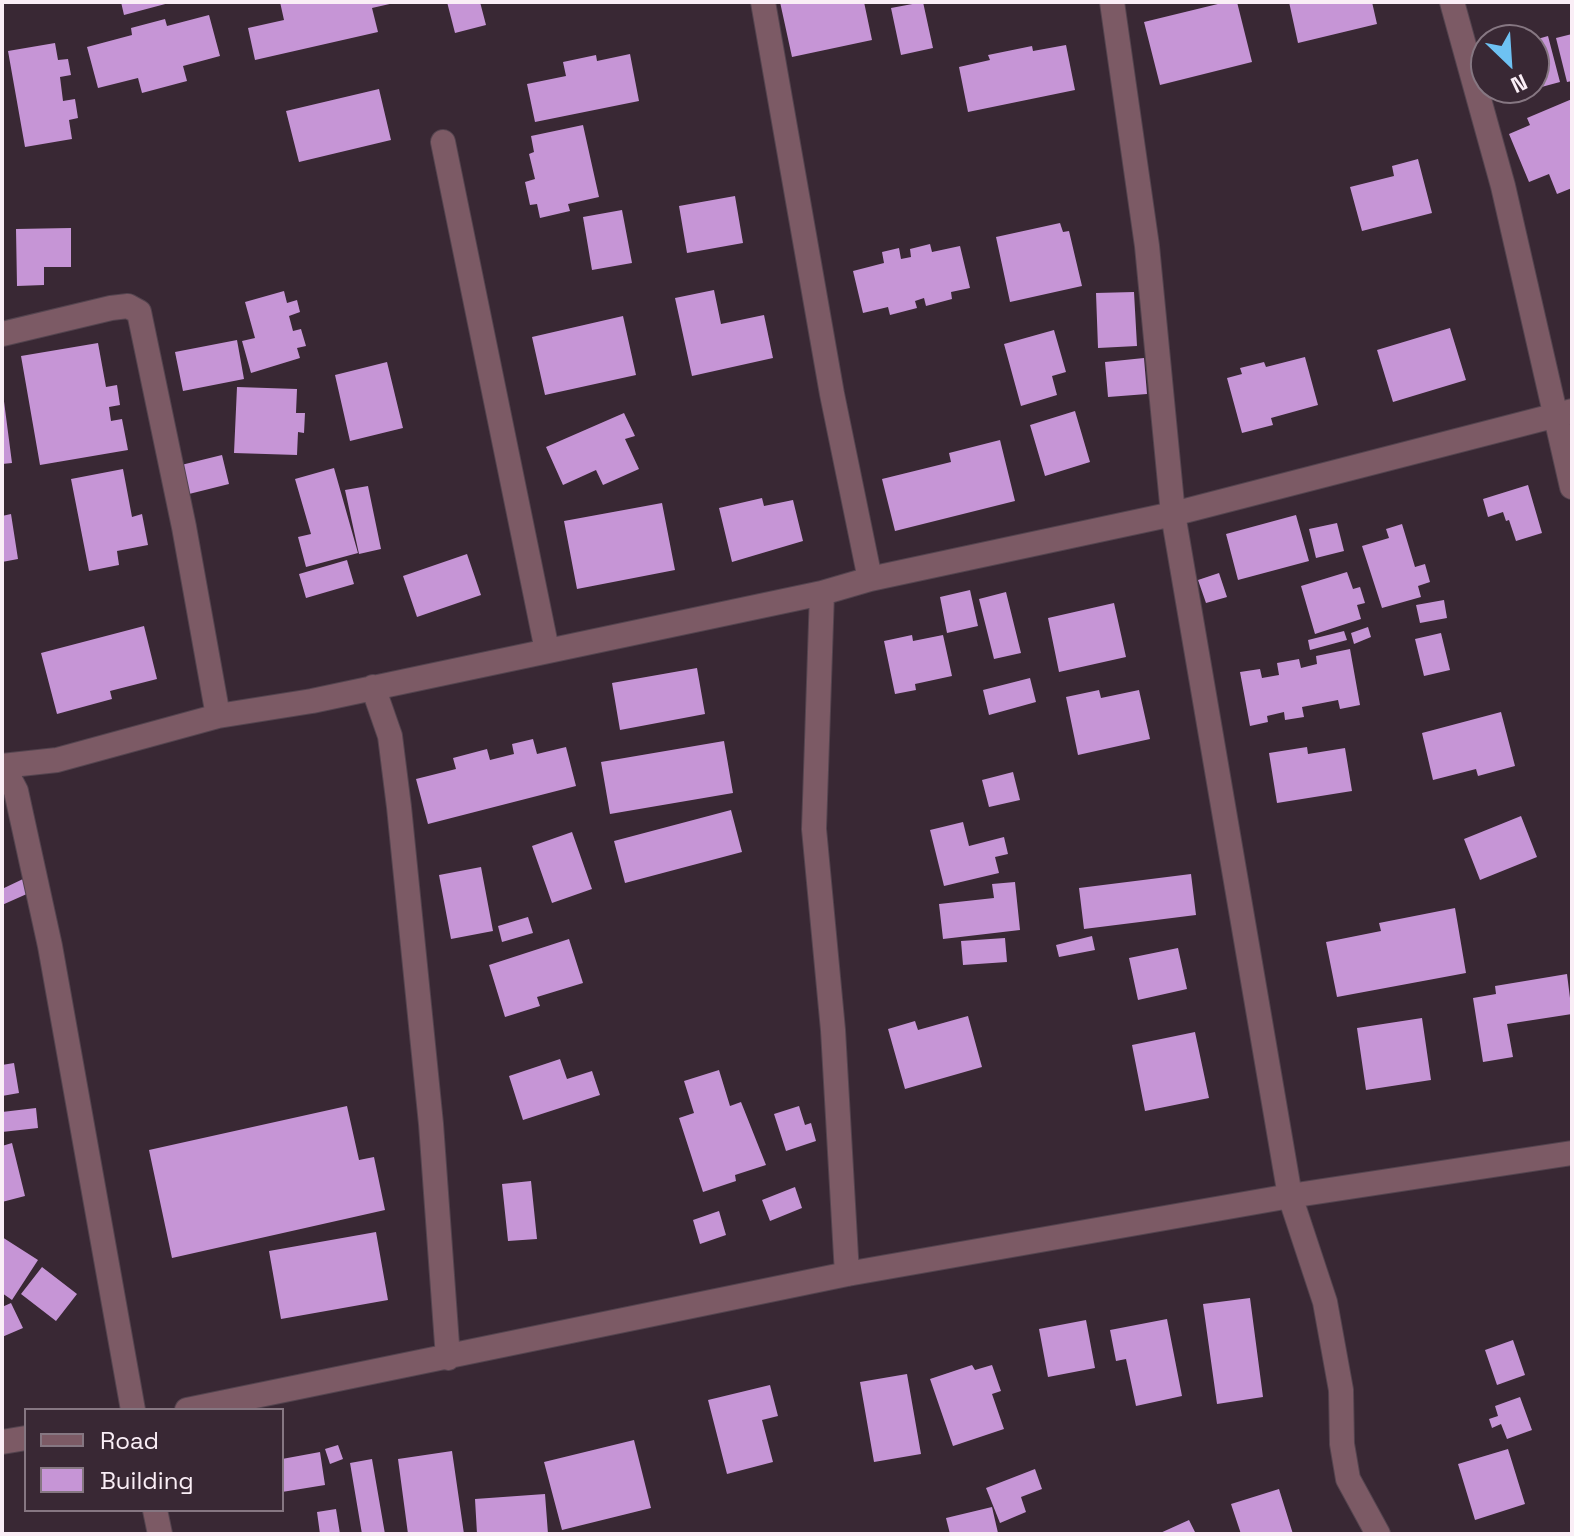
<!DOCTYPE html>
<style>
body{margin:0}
#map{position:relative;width:1574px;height:1536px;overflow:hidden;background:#392834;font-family:"Space Grotesk",sans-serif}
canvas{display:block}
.frame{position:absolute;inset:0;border:4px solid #faeef6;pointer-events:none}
.legend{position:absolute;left:24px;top:1408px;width:260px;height:104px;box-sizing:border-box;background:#392834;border:2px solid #867782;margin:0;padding:10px 14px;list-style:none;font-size:24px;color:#faeef6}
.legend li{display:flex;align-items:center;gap:16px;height:40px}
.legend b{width:40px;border:2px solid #867782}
.north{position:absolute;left:1470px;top:24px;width:80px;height:80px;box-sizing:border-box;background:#392834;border:2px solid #867782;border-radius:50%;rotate:155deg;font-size:22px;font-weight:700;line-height:32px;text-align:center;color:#faeef6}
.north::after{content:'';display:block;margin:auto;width:28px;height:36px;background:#6ec2f3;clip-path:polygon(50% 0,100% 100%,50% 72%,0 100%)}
</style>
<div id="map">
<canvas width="1574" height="1536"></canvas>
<div class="frame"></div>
<ul class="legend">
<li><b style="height:10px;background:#7c5a65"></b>Road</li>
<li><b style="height:22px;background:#c695d6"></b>Building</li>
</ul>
<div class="north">N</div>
</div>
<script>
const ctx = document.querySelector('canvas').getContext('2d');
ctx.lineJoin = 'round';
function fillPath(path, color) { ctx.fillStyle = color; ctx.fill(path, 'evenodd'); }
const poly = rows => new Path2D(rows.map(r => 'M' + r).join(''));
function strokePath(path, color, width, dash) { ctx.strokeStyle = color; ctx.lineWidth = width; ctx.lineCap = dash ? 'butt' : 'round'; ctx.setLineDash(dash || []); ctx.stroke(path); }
const building = poly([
 [121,2,169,2,169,3,124,15],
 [280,2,394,2,394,3,372,8,378,32,255,60,248,28,284,20],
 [447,2,480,2,486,25,455,33],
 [780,2,864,2,872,40,792,57],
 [923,2,933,48,901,55,891,8],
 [1226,2,1237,2,1252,62,1160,85,1144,22],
 [1289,2,1372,2,1377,24,1298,43],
 [209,15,220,56,183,66,187,81,142,93,138,78,98,88,87,47,132,35,131,28,165,19,167,26],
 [1572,34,1572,81,1567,82,1556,38],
 [1548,36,1560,82,1534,89,1534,40],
 [55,43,58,60,68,59,71,75,60,77,63,101,75,99,78,118,69,120,72,139,25,147,8,51],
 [1066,45,1075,90,968,112,959,67,990,60,988,55,1032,46,1033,51],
 [630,54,639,101,535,122,527,84,566,76,563,62,596,55,597,61],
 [379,89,391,140,299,162,286,111],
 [1572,99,1572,188,1557,194,1549,174,1529,182,1509,134,1530,125,1527,118],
 [583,125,599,197,568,204,570,211,540,218,537,204,530,205,525,182,535,179,529,154,534,152,531,136],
 [1418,159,1432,213,1362,231,1350,187,1394,176,1392,166],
 [735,196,743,243,687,253,679,206],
 [622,210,632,263,592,270,583,217],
 [1060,223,1063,232,1069,231,1082,286,1010,302,996,237],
 [71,228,71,267,44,267,44,285,17,286,16,229],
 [930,244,932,252,960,246,970,288,951,292,952,299,926,306,924,298,915,301,917,308,890,315,888,307,863,313,853,271,884,263,882,252,899,248,901,259,911,257,910,249],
 [714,290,721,324,764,315,773,358,692,376,675,298],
 [284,291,287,303,297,300,300,312,289,316,293,331,301,329,306,346,297,348,300,358,251,373,242,341,255,338,245,302],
 [1134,292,1137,346,1098,348,1096,293],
 [623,316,636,375,545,395,532,337],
 [1450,328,1466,380,1393,402,1377,350],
 [1054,330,1066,372,1052,376,1057,395,1021,406,1004,344],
 [237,340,244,379,183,391,175,352],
 [98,343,106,387,117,385,120,405,109,407,111,421,122,419,128,450,40,465,21,356],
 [1305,357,1318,405,1271,418,1273,425,1242,433,1227,378,1242,374,1240,368,1264,362,1266,367],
 [1144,358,1147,394,1108,397,1105,362],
 [387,362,403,428,350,441,335,375],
 [2,386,12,463,2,464],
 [237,387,297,389,296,413,305,413,304,433,298,432,297,455,234,453],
 [1075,411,1090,462,1045,476,1030,425],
 [624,413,635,436,625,439,639,469,603,485,596,470,563,485,546,447],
 [1000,440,1015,501,895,531,882,479,951,462,949,453],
 [222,455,229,484,181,496,173,467],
 [334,468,358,553,306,567,298,537,311,534,295,479],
 [123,469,132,517,142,514,148,545,117,551,119,565,89,571,71,479],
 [1528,485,1542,533,1516,541,1509,520,1506,521,1503,512,1488,517,1483,499],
 [368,486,381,549,359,554,345,490],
 [762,498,764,506,793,500,803,541,732,562,719,508],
 [662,503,675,570,577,589,564,521],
 [11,514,18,559,2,562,2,516],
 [1296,515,1309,561,1238,580,1226,534],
 [1337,523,1344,551,1316,558,1309,529],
 [1402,524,1415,567,1425,564,1430,582,1418,586,1421,597,1382,608,1362,546,1389,538,1386,529],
 [467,554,481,595,417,617,403,576],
 [347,560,354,584,306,598,299,574],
 [1347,572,1353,589,1360,587,1365,603,1357,605,1361,619,1315,634,1301,586],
 [1219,573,1227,597,1206,603,1198,580],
 [970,590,978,626,947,633,940,597],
 [1006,592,1021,653,994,659,979,599],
 [1444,600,1447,618,1420,623,1416,605],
 [1114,603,1126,657,1059,672,1048,618],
 [144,626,157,679,110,691,112,699,57,714,41,653],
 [1368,627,1371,637,1354,644,1351,633],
 [1344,631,1347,640,1310,650,1308,640],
 [1441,633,1450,670,1424,676,1415,639],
 [912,635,913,641,943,635,952,676,915,684,916,690,895,694,884,641],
 [1350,649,1360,705,1340,709,1338,700,1302,707,1304,717,1285,720,1284,712,1267,716,1268,722,1250,726,1240,672,1260,669,1262,678,1279,675,1277,663,1299,659,1301,668,1317,664,1316,656],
 [697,668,705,714,620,730,612,683],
 [1030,678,1036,702,989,715,983,690],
 [1099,690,1101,698,1139,690,1150,739,1078,755,1066,697],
 [1501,712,1515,766,1478,776,1476,769,1433,780,1422,733],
 [533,739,537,754,566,747,576,786,428,824,416,779,456,769,453,758,487,749,490,760,514,754,512,744],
 [724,741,733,793,610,814,601,762],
 [1307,747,1308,754,1345,748,1352,791,1277,803,1269,753],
 [1013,772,1020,800,989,807,982,780],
 [731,810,742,852,625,883,614,841],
 [1521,816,1537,857,1480,880,1464,839],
 [963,822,969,846,1004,837,1008,854,995,857,999,873,944,886,930,830],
 [572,832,592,889,552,903,532,846],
 [481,867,493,931,451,939,439,875],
 [1191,874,1196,915,1084,929,1079,888],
 [23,879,29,893,2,905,2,889],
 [1015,882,1020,930,943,939,939,904,994,898,992,884],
 [1455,908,1466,973,1337,997,1326,942,1381,931,1379,923],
 [528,917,533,933,502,942,498,926],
 [1092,936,1095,950,1059,957,1056,945],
 [1005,938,1007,962,963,965,961,941],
 [569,939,583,983,537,997,540,1006,505,1017,489,965],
 [1178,948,1187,989,1138,1000,1129,958],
 [1567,974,1572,1014,1507,1024,1513,1057,1483,1062,1473,998,1496,994,1495,986],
 [968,1016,982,1067,905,1089,888,1029,915,1021,918,1030],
 [1422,1018,1431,1080,1366,1090,1357,1028],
 [1195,1032,1209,1098,1145,1111,1132,1045],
 [560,1059,567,1079,592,1071,600,1095,523,1120,509,1076],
 [14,1063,19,1093,2,1096,2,1065],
 [719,1070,730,1106,741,1102,766,1165,735,1175,736,1181,703,1192,679,1118,694,1113,684,1081],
 [347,1106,359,1160,374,1157,385,1210,172,1258,149,1150],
 [799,1106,805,1125,811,1123,816,1141,786,1151,774,1114],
 [36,1108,38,1128,2,1132,2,1112],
 [12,1143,25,1196,2,1202,2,1146],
 [531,1181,537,1239,508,1241,502,1184],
 [795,1187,802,1208,770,1221,762,1200],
 [719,1211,726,1235,700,1244,693,1220],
 [376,1232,388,1300,281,1319,269,1251],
 [2,1237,38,1260,12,1300,2,1293],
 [42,1267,77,1294,56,1321,21,1294],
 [1250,1298,1263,1397,1217,1404,1203,1304],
 [11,1303,23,1328,2,1337,2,1307],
 [1167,1319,1182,1396,1136,1406,1126,1359,1116,1361,1110,1330],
 [1086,1320,1095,1368,1048,1377,1039,1329],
 [1513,1340,1525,1375,1497,1385,1485,1350],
 [972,1365,975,1370,992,1365,1001,1391,992,1394,1004,1429,953,1446,930,1379],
 [907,1374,921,1454,874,1462,860,1382],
 [770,1385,778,1416,762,1420,773,1462,727,1474,708,1400],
 [1520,1397,1532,1430,1507,1439,1501,1424,1492,1428,1489,1419,1498,1416,1495,1406],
 [634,1440,651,1508,562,1530,544,1462],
 [338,1445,343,1459,330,1464,325,1449],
 [1508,1449,1525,1504,1475,1520,1458,1464],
 [452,1451,464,1534,408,1534,398,1459],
 [320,1452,325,1485,282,1492,282,1459],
 [372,1459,385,1534,362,1534,350,1463],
 [1035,1469,1042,1489,1021,1497,1026,1512,1000,1523,986,1488],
 [1279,1489,1293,1534,1241,1534,1231,1504],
 [545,1494,548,1534,477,1534,475,1499],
 [992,1507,998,1533,950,1534,946,1518],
 [336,1509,340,1534,320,1534,317,1512],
 [1189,1520,1196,1534,1158,1534]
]);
const minor = poly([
 [763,2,832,394,870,579],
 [1112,2,1147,246,1173,514,1290,1196,1325,1302,1341,1390,1342,1444,1348,1479,1378,1534],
 [1452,2,1503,186,1572,487],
 [443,142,547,650],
 [2,334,111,308,128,306,139,312,184,527,218,716],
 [822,593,814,829,833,1030,847,1274],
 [373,687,390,736,399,807,431,1124,448,1358],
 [2,766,57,760,218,716,312,701,822,593,870,579,1173,514,1572,411],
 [3,766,16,791,50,946,133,1410],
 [187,1410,847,1274,1290,1196,1572,1153],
 [2,1442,26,1438],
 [155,1510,160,1534]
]);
fillPath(building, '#c695d6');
strokePath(minor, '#54444f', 26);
strokePath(minor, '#7c5a65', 24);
</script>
